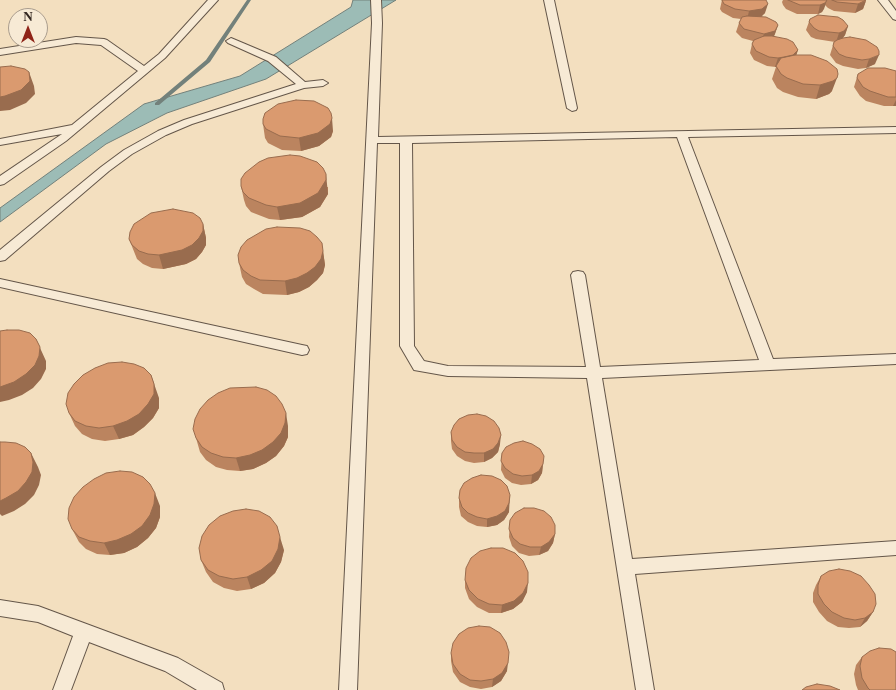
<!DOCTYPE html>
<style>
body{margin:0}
#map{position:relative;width:896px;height:690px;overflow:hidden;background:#f3dfbf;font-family:"Libre Caslon Text",serif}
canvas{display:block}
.north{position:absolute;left:8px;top:8px;width:40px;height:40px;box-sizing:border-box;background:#f7ead5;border:1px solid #a99c8d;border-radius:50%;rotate:0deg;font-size:11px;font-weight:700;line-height:16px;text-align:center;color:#352822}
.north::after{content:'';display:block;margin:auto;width:14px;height:18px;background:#8f2418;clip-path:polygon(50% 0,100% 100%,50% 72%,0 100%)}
</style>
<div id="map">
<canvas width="896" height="690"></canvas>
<div class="north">N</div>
</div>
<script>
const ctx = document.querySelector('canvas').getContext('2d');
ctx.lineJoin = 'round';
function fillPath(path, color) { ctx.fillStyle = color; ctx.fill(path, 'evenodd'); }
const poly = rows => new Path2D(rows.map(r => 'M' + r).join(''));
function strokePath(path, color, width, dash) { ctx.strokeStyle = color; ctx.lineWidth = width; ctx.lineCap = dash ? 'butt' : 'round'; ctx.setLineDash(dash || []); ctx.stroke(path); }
const water = poly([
 [353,0,396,0,266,79,167,113,106,144,0,222,0,208,144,104,240,76,351,7,353,0]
]);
const stream = poly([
 [247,0,251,0,210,62,159,105,155,105,155,103,206,60,247,0]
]);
const lane = poly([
 [208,0,218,0,165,58,66,141,4,184,0,185,0,176,62,134,0,145,0,139,72,125,138,71,101,45,76,43,0,55,0,49,76,37,104,39,107,40,144,66,159,54,208,0],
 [371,0,381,0,382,23,378,137,896,127,896,133,688,137,773,359,896,354,896,364,602,378,632,559,896,541,896,555,635,574,654,690,636,690,587,378,448,376,414,370,400,346,400,143,377,143,357,690,339,690,372,23,371,0],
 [677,137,759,360,600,367,585,275,583,272,578,271,573,272,571,275,586,367,448,366,424,361,414,346,412,143,677,137],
 [544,0,554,0,577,108,576,110,572,111,567,108,544,0],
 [878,0,888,0,896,11,896,20,893,19,878,0],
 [231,38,276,57,305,82,323,80,328,83,323,86,304,88,192,124,166,135,132,154,109,171,5,260,0,261,0,250,101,167,124,150,158,131,184,120,296,84,268,61,228,43,226,41,231,38],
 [0,279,302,345,307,346,309,350,307,354,302,355,0,287,0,279],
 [0,600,38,606,178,658,222,683,224,690,197,690,165,671,89,642,71,690,53,690,73,636,38,622,0,616,0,600]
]);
const wall = poly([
 [722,0,765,13,761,16,778,25,774,36,798,50,796,55,832,91,829,94,816,99,798,97,783,92,777,88,772,79,776,67,767,66,754,60,750,53,752,44,753,41,742,38,736,32,739,23,741,19,733,18,722,12,720,9],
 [783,0,866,0,863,9,855,13,834,11,828,8,825,5,822,12,818,14,797,14,786,9,783,5,782,2],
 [810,19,848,26,845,35,843,38,875,64,866,68,858,69,843,66,836,63,830,55,834,42,835,42,816,39,811,37,806,30],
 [896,71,896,106,884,106,866,101,860,96,854,87,858,74],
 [263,124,333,131,331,137,319,146,301,151,282,150,268,143,265,138],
 [241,186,328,187,328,194,320,207,302,217,280,220,269,219,251,212,246,206,244,200],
 [203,224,206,238,206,245,202,252,196,259,186,264,163,269,152,268,143,264,137,259,129,239],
 [323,251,325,265,323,273,317,280,309,287,299,292,287,295,263,294,254,289,246,284,242,277,239,263],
 [159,398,159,408,153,418,144,427,133,435,119,439,105,441,92,439,82,434,75,426,69,413],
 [288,426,288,437,284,446,276,456,266,463,253,469,240,471,227,470,216,467,206,460,200,452,196,438],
 [451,432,500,444,498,452,492,458,484,462,474,463,465,461,457,456,452,449,451,441],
 [502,453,543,464,542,473,538,480,531,484,521,485,512,483,505,478,501,470],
 [459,498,509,512,504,520,497,525,487,527,477,526,468,522,461,516,459,507],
 [160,506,160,517,156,528,148,538,137,547,124,553,110,555,97,554,86,549,79,542,72,529],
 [510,520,555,534,553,543,548,551,539,555,529,556,519,553,512,546,509,537],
 [284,550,281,562,275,573,264,583,251,589,237,591,224,588,213,582,206,572,201,560],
 [821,576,873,612,867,621,860,627,849,628,838,627,827,621,819,612,813,602,813,593,816,585],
 [465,580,527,592,522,602,513,609,501,613,489,613,477,607,469,599,465,588],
 [451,653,507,671,501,681,492,687,481,689,470,687,460,682,453,672,451,661],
 [862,657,896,690,858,690,856,685,854,674,856,665]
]);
const shadedWall = poly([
 [827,0,824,9,822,12,818,14,820,5],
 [866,1,863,9,855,13,858,4],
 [768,4,765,13,760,18,747,20,749,11],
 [778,25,775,34,772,40,761,43,764,34],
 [848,26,845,35,841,40,836,42,839,33],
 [798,50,795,59,776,66,776,67,775,67,778,58],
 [879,55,875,64,866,68,869,59],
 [29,72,34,86,35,94,26,103,10,110,0,111,0,97],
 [837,78,832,91,829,94,816,99,820,85],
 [896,100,896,106,893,106],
 [332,118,333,131,331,137,319,146,301,151,299,138],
 [326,174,328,194,320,207,302,217,280,220,277,207],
 [203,224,206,238,206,245,202,252,196,259,186,264,163,269,159,255],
 [323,251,325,265,323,273,317,280,309,287,299,292,287,295,285,281],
 [36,339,46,361,46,369,41,379,33,388,22,395,9,400,0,402,0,387],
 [151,375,159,398,159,408,153,418,144,427,133,435,119,439,113,426],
 [286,413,288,426,288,437,284,446,276,456,266,463,253,469,240,471,236,458],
 [501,435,500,444,498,452,492,458,484,462,484,453],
 [31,453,38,467,41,475,39,485,34,495,25,504,14,511,2,516,0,514,0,501],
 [543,464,542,473,538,480,531,484,532,475],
 [155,493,160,506,160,517,156,528,148,538,137,547,124,553,110,555,104,543],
 [510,495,509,512,504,520,497,525,487,527,487,519],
 [555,534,553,543,548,551,539,555,541,547],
 [280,537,284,550,281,562,275,573,264,583,251,589,247,577],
 [528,583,527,592,522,602,513,609,501,613,502,605],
 [873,612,867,621,860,627,865,618],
 [508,663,507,671,501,681,492,687,493,679]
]);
const building = poly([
 [722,0,766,0,768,4,762,9,749,11,735,9,724,4,722,0],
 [788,0,827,0,825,3,820,5,800,5,788,0],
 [832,0,866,0,858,4,837,2,832,0],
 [818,15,838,17,843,20,848,26,844,31,839,33,819,31,814,28,809,22,810,19,818,15],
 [747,16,766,17,776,22,778,25,775,31,764,34,744,29,739,23,742,17,747,16],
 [764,36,772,36,787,39,793,42,798,50,793,55,784,57,778,58,769,57,756,51,752,44,754,40,764,36],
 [850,37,866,40,877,47,879,51,879,55,869,59,862,60,846,57,839,54,833,46,834,42,837,40,843,38,850,37],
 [795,55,811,55,827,61,837,69,838,74,837,78,833,81,820,85,803,84,787,78,781,74,776,66,781,58,795,55],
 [11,66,25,69,29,72,30,81,21,90,5,96,0,97,0,67,11,66],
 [868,68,885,68,896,71,896,97,888,97,870,91,863,87,857,78,858,74,868,68],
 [296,100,314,101,328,108,331,113,332,118,330,124,318,133,299,138,280,136,266,129,263,124,263,119,265,113,278,104,296,100],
 [290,155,300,156,317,162,323,168,326,174,326,180,318,193,300,203,277,207,266,205,249,198,243,192,241,186,241,179,245,173,259,162,268,158,290,155],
 [173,209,193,213,200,218,203,224,203,231,199,238,192,245,182,250,159,255,148,254,139,251,132,245,129,239,130,232,134,224,151,213,173,209],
 [277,227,300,228,310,231,317,237,322,243,323,251,321,259,315,267,307,273,297,278,285,281,260,280,251,276,243,270,239,263,238,255,241,247,247,240,266,229,277,227],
 [7,330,19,330,30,333,36,339,40,347,39,356,35,365,26,374,14,382,0,387,0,331,7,330],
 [122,362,134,364,144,368,151,375,154,384,154,394,148,404,139,414,127,421,113,426,99,428,86,426,75,421,69,413,66,404,68,393,74,384,83,375,95,368,108,363,122,362],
 [256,387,267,390,276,396,282,404,286,413,285,423,281,433,273,442,262,450,250,455,236,458,223,457,211,453,202,447,196,438,193,429,195,419,200,409,208,400,218,393,230,388,256,387],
 [477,414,486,416,494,421,499,428,501,435,498,443,493,449,484,453,474,453,465,452,457,447,452,440,451,432,454,425,459,419,468,415,477,414],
 [523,441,532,444,540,449,544,456,543,464,539,471,532,475,522,476,513,474,505,468,501,461,502,453,506,447,514,443,523,441],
 [0,442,5,442,16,443,25,447,31,453,33,462,32,472,26,482,18,491,6,498,0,501,0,442],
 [120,471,132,472,143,477,150,484,155,493,154,504,150,515,142,526,131,534,117,540,104,543,90,541,79,537,72,529,68,519,69,508,74,497,83,487,94,479,106,473,120,471],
 [481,475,492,476,501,480,507,486,510,495,509,503,505,511,497,516,487,519,477,517,468,513,462,507,459,498,460,490,464,483,472,478,481,475],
 [524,508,534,508,544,511,551,517,555,525,555,534,549,542,541,547,530,547,520,544,513,538,509,529,510,520,515,513,524,508],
 [246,509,259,511,270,517,277,526,280,537,278,549,272,561,261,570,247,577,233,579,219,576,208,570,201,560,199,548,202,536,209,525,220,516,233,511,246,509],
 [491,548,503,548,515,553,523,561,528,572,528,583,523,593,514,601,502,605,489,604,478,599,469,590,465,580,466,568,471,558,480,551,491,548],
 [839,569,850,571,861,576,869,585,875,594,876,604,873,612,865,618,855,620,844,618,832,612,824,604,818,594,818,585,821,576,829,571,839,569],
 [479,626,490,627,500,633,506,642,509,652,508,663,502,673,493,679,481,681,470,680,460,674,453,664,451,653,453,643,459,634,468,628,479,626],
 [879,648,891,649,896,652,896,690,870,690,868,688,862,678,860,666,862,657,870,651,879,648],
 [817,684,830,686,840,690,802,690,806,687,817,684]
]);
fillPath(water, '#9cbcb6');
strokePath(water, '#73817b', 1);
fillPath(stream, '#73817b');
strokePath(lane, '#645649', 2);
fillPath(lane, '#f7ead5');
fillPath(wall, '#bb845f');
fillPath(shadedWall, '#996c4e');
fillPath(building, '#da9a6f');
strokePath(building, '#996c4e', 1);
</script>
